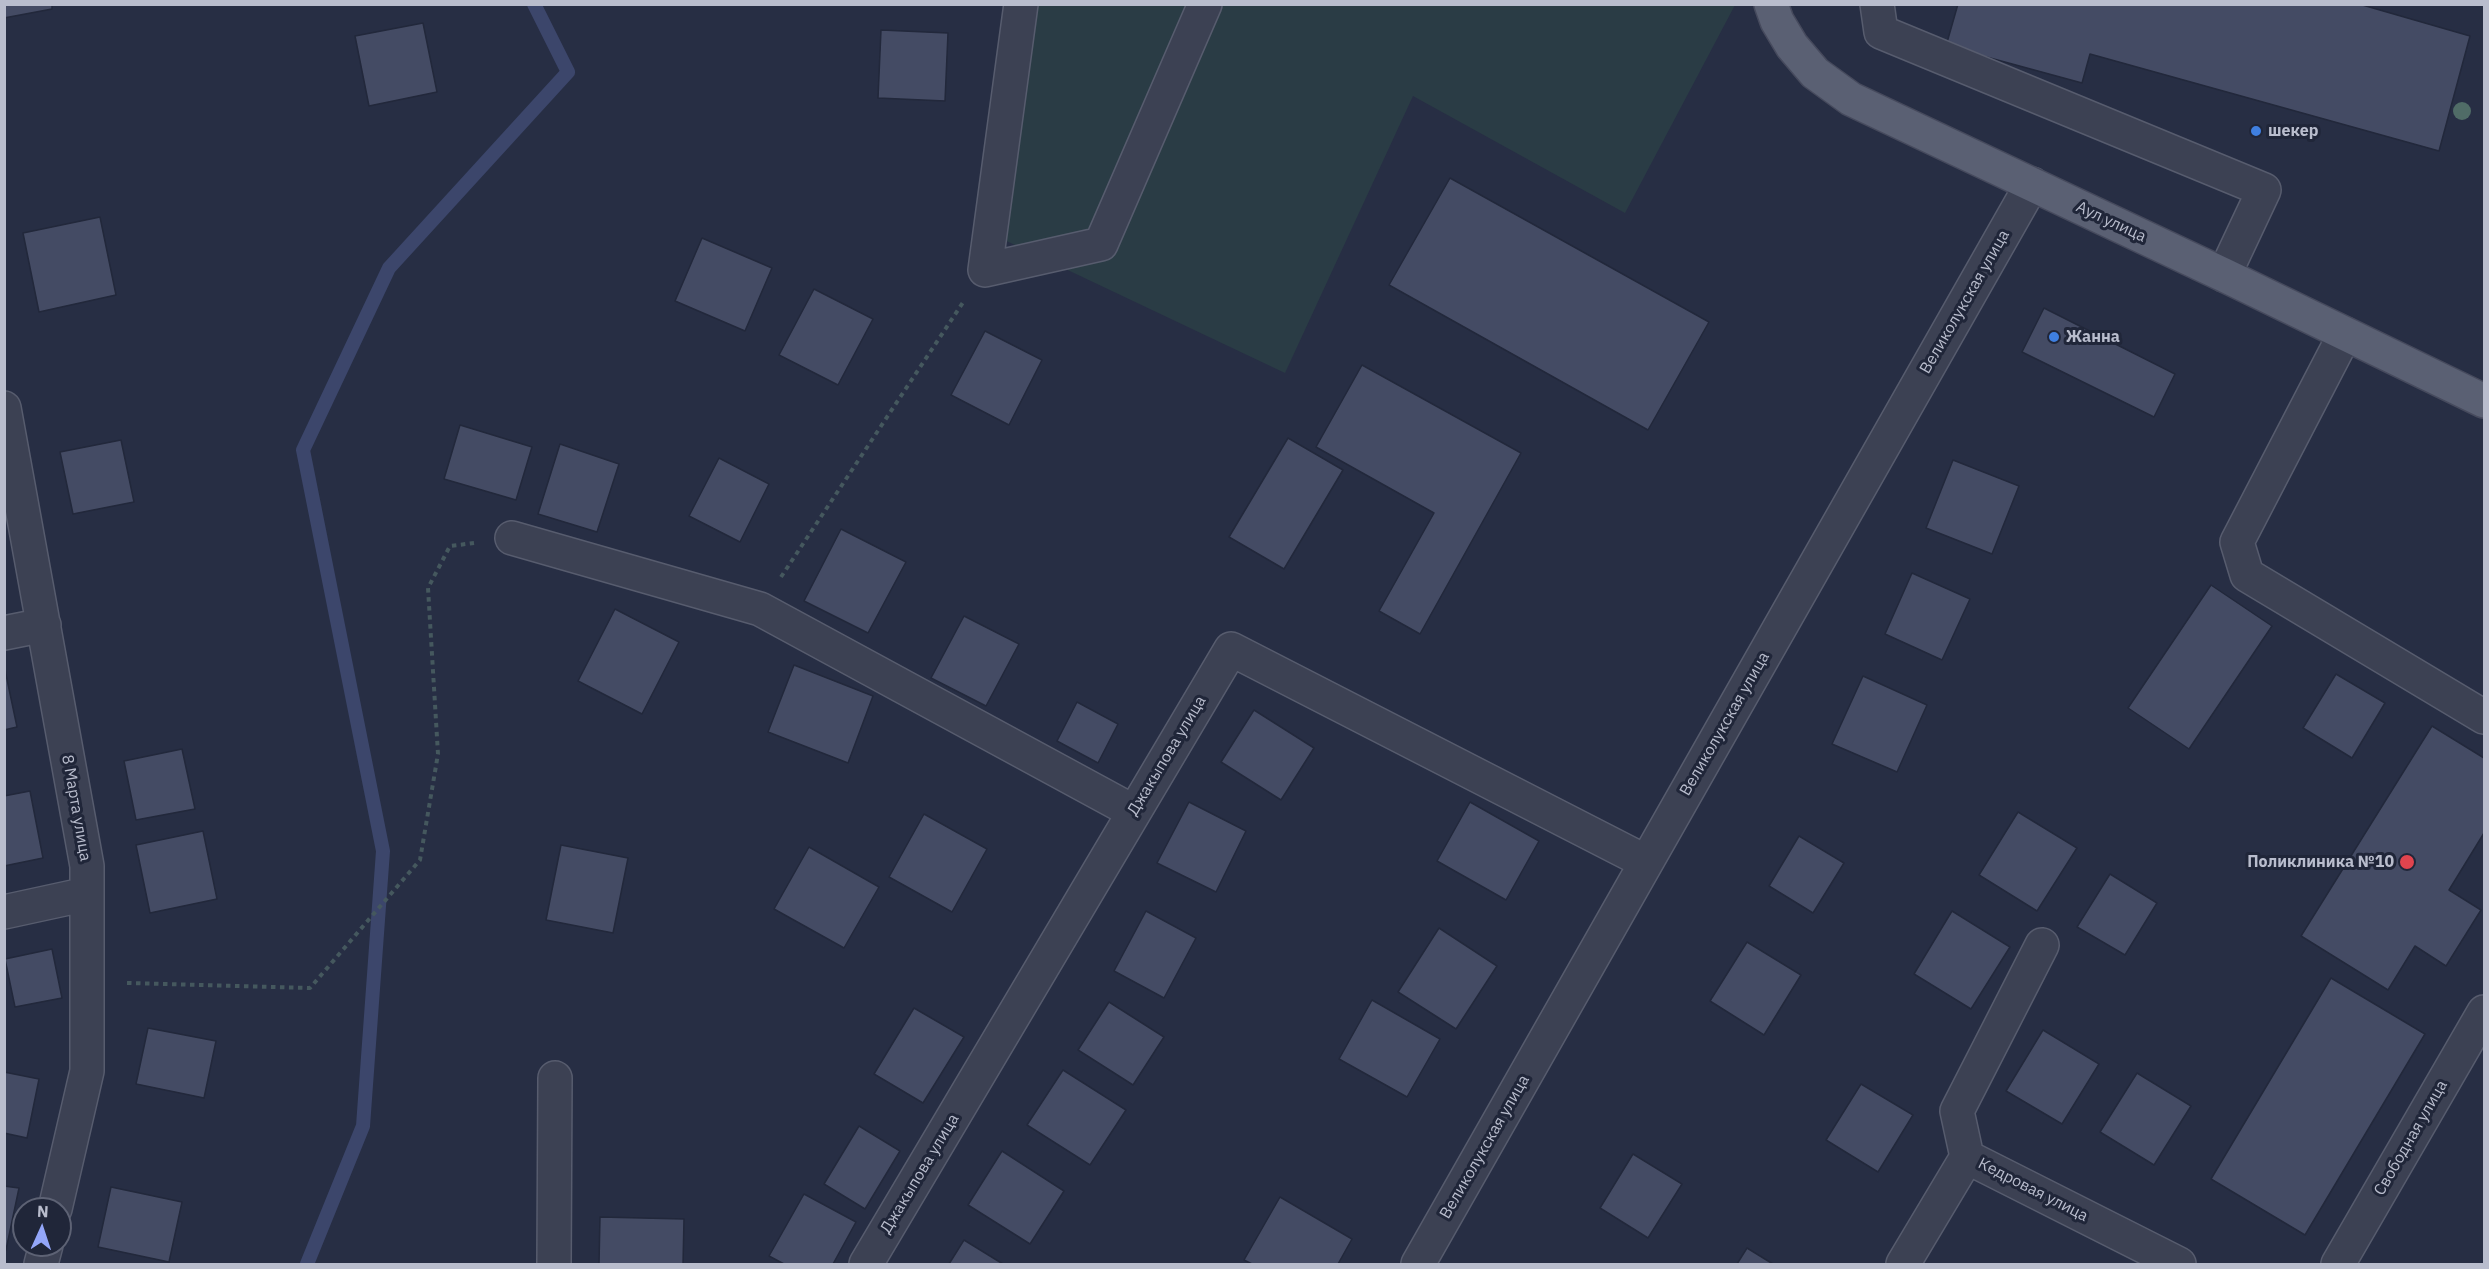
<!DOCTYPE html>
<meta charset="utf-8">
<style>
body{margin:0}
#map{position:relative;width:2489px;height:1269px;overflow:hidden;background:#272e44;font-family:"IBM Plex Sans",sans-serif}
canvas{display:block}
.frame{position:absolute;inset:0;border:6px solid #b9bdcd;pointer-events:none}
.north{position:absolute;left:12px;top:1197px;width:60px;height:60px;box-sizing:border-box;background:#202639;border:2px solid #5d6274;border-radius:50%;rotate:3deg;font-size:16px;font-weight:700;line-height:24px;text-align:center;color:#b9bdcd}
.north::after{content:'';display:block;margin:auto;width:21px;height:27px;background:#93a6f9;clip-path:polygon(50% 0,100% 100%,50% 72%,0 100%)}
</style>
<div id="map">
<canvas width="2489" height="1269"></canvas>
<div class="frame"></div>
<div class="north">N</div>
</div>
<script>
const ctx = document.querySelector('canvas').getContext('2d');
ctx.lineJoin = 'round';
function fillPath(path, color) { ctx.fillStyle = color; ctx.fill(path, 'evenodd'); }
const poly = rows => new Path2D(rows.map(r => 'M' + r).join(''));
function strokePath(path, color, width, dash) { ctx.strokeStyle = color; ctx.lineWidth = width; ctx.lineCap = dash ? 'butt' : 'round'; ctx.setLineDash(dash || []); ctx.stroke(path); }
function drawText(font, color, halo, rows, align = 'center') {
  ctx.font = font + ' "IBM Plex Sans",sans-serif'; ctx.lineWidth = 6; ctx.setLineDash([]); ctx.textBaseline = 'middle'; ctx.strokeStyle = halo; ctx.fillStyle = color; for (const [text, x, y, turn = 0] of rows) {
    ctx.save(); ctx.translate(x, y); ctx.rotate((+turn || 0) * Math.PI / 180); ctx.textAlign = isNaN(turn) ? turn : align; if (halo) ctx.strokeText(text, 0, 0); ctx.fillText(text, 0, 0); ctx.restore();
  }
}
const green = poly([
 [1030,5,1735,5,1625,213,1413,96,1285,373,998,237]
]);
const stream = poly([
 [307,1264,363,1126,383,851,303,450,389,268,568,72,534,4]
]);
const building = poly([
 [4,4,52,4,52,9,4,18,4,4],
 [1958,4,2359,4,2470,36,2439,151,2090,54,2082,83,1946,46,1958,4],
 [423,23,437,92,369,106,355,36,423,23],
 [881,30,948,33,945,101,878,98,881,30],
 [1450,178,1709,322,1648,430,1389,285,1450,178],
 [100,217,116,295,39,312,23,233,100,217],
 [702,238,772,268,745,331,675,301,702,238],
 [814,289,873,319,838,385,779,355,814,289],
 [2044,308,2175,374,2154,417,2022,352,2044,308],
 [985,331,1042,360,1009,425,951,395,985,331],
 [1362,365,1521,453,1420,634,1379,611,1434,513,1316,447,1362,365],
 [460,425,532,447,516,500,444,479,460,425],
 [1288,438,1343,470,1284,569,1229,537,1288,438],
 [121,440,134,502,73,514,60,452,121,440],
 [560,444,619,464,597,532,538,514,560,444],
 [719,458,769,484,740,542,689,516,719,458],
 [1953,460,2019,486,1992,554,1926,528,1953,460],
 [841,529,906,562,868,633,804,601,841,529],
 [1912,573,1970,599,1942,660,1885,634,1912,573],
 [2211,585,2272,626,2189,749,2128,708,2211,585],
 [615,609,679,642,642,714,578,681,615,609],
 [964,616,1019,644,986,706,931,678,964,616],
 [4,665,17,727,4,730,4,665],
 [794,665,873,696,848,763,768,732,794,665],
 [2336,674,2385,703,2352,758,2303,728,2336,674],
 [1863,676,1927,705,1897,772,1832,744,1863,676],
 [1077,702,1118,724,1098,763,1057,741,1077,702],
 [1254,710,1314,748,1281,800,1221,762,1254,710],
 [2432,726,2484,758,2484,833,2449,890,2481,910,2446,966,2415,946,2388,990,2301,936,2432,726],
 [182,749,195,809,136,820,124,761,182,749],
 [30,791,43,858,4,866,4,796,30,791],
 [1189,802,1246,831,1216,892,1157,863,1189,802],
 [1470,802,1539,841,1506,900,1437,861,1470,802],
 [2018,812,2077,848,2037,911,1979,875,2018,812],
 [924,814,987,849,952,912,889,877,924,814],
 [203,831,217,899,150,913,136,845,203,831],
 [1799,836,1844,863,1813,913,1769,886,1799,836],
 [561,845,628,858,613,933,546,920,561,845],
 [809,847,879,887,844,948,774,909,809,847],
 [2110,874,2157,903,2125,955,2077,927,2110,874],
 [1146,911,1196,938,1164,998,1114,971,1146,911],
 [1952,911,2010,947,1971,1009,1914,974,1952,911],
 [1439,928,1497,966,1456,1029,1398,992,1439,928],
 [1747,942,1801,975,1764,1035,1710,1001,1747,942],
 [52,949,62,998,15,1007,5,959,52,949],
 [2331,978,2425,1034,2305,1235,2211,1179,2331,978],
 [1372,1000,1440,1039,1407,1097,1339,1059,1372,1000],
 [1109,1002,1164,1037,1133,1085,1078,1050,1109,1002],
 [914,1008,964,1037,923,1103,874,1074,914,1008],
 [148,1028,216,1041,204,1098,136,1084,148,1028],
 [2043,1030,2099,1064,2062,1124,2006,1091,2043,1030],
 [1063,1070,1126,1110,1090,1165,1027,1125,1063,1070],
 [4,1072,39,1079,27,1138,4,1133,4,1072],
 [2137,1073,2191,1106,2154,1165,2100,1132,2137,1073],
 [1861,1084,1913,1115,1878,1172,1826,1140,1861,1084],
 [859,1126,900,1151,865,1209,824,1184,859,1126],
 [1002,1151,1064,1191,1030,1244,968,1205,1002,1151],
 [1633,1154,1682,1184,1648,1238,1600,1208,1633,1154],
 [4,1186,19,1188,6,1250,4,1250,4,1186],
 [111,1187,182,1202,169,1262,98,1247,111,1187],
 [804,1194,856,1222,833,1264,784,1264,769,1256,804,1194],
 [1280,1197,1352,1239,1338,1264,1252,1264,1244,1260,1280,1197],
 [600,1217,684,1219,683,1264,599,1264,600,1217],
 [964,1240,1003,1264,949,1264,964,1240],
 [1747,1248,1773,1264,1737,1264,1747,1248]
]);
const path = poly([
 [781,577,964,301],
 [127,983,310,988,420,860,438,754,428,588,450,546,474,543]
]);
const minor = poly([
 [1021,4,985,270,1101,244,1205,4],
 [1877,4,1881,32,2264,190,2224,275],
 [2345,334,2237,542,2247,575,2484,717],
 [4,408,87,866,87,1071,55,1209],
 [512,538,760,609,1134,812],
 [4,633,44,625],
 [4,912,87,894],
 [1967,1157,1957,1111,2042,945],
 [41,1264,46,1245],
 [554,1264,555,1078],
 [866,1264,1231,649,1646,862],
 [1418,1264,2032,184],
 [1903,1264,1967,1157,2179,1264],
 [2338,1264,2484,1012]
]);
const major = poly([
 [1771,4,1777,21,1792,46,1815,73,1851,99,2224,275,2484,401]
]);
const trees = [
 [2462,111]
];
const markers = [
 [2256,131,6,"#3f7fe0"],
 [2054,337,6,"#3f7fe0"],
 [2407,862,8,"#e0444e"]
];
const poiNames = [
 ["шекер",2268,131],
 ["Жанна",2066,337],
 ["Поликлиника №10",2394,862,"right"]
];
const streetNames = [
 ["Аул улица",2111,222,25],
 ["Великолукская улица",1965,302,-60],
 ["Великолукская улица",1725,724,-60],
 ["Джакыпова улица",1167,756,-59],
 ["8 Марта улица",76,808,80],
 ["Свободная улица",2411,1138,-60],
 ["Великолукская улица",1485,1147,-60],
 ["Джакыпова улица",920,1174,-59],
 ["Кедровая улица",2033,1190,27]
];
fillPath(green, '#2a3c45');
strokePath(stream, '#3c466b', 14);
fillPath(building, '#444b64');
strokePath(building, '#22283b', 1.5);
strokePath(minor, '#575c6e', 36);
strokePath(major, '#464a5d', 36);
strokePath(path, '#45585e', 4, [4.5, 4.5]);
strokePath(minor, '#3c4153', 33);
strokePath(major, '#5a6073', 33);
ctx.fillStyle = '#506c67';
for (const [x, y] of trees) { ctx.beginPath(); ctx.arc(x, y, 9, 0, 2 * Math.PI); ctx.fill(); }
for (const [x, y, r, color] of markers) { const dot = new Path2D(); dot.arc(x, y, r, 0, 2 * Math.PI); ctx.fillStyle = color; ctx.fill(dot); strokePath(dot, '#202639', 2); }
drawText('bold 16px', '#b9bdcd', '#202639', poiNames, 'left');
drawText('16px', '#b9bdcd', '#202639', streetNames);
</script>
